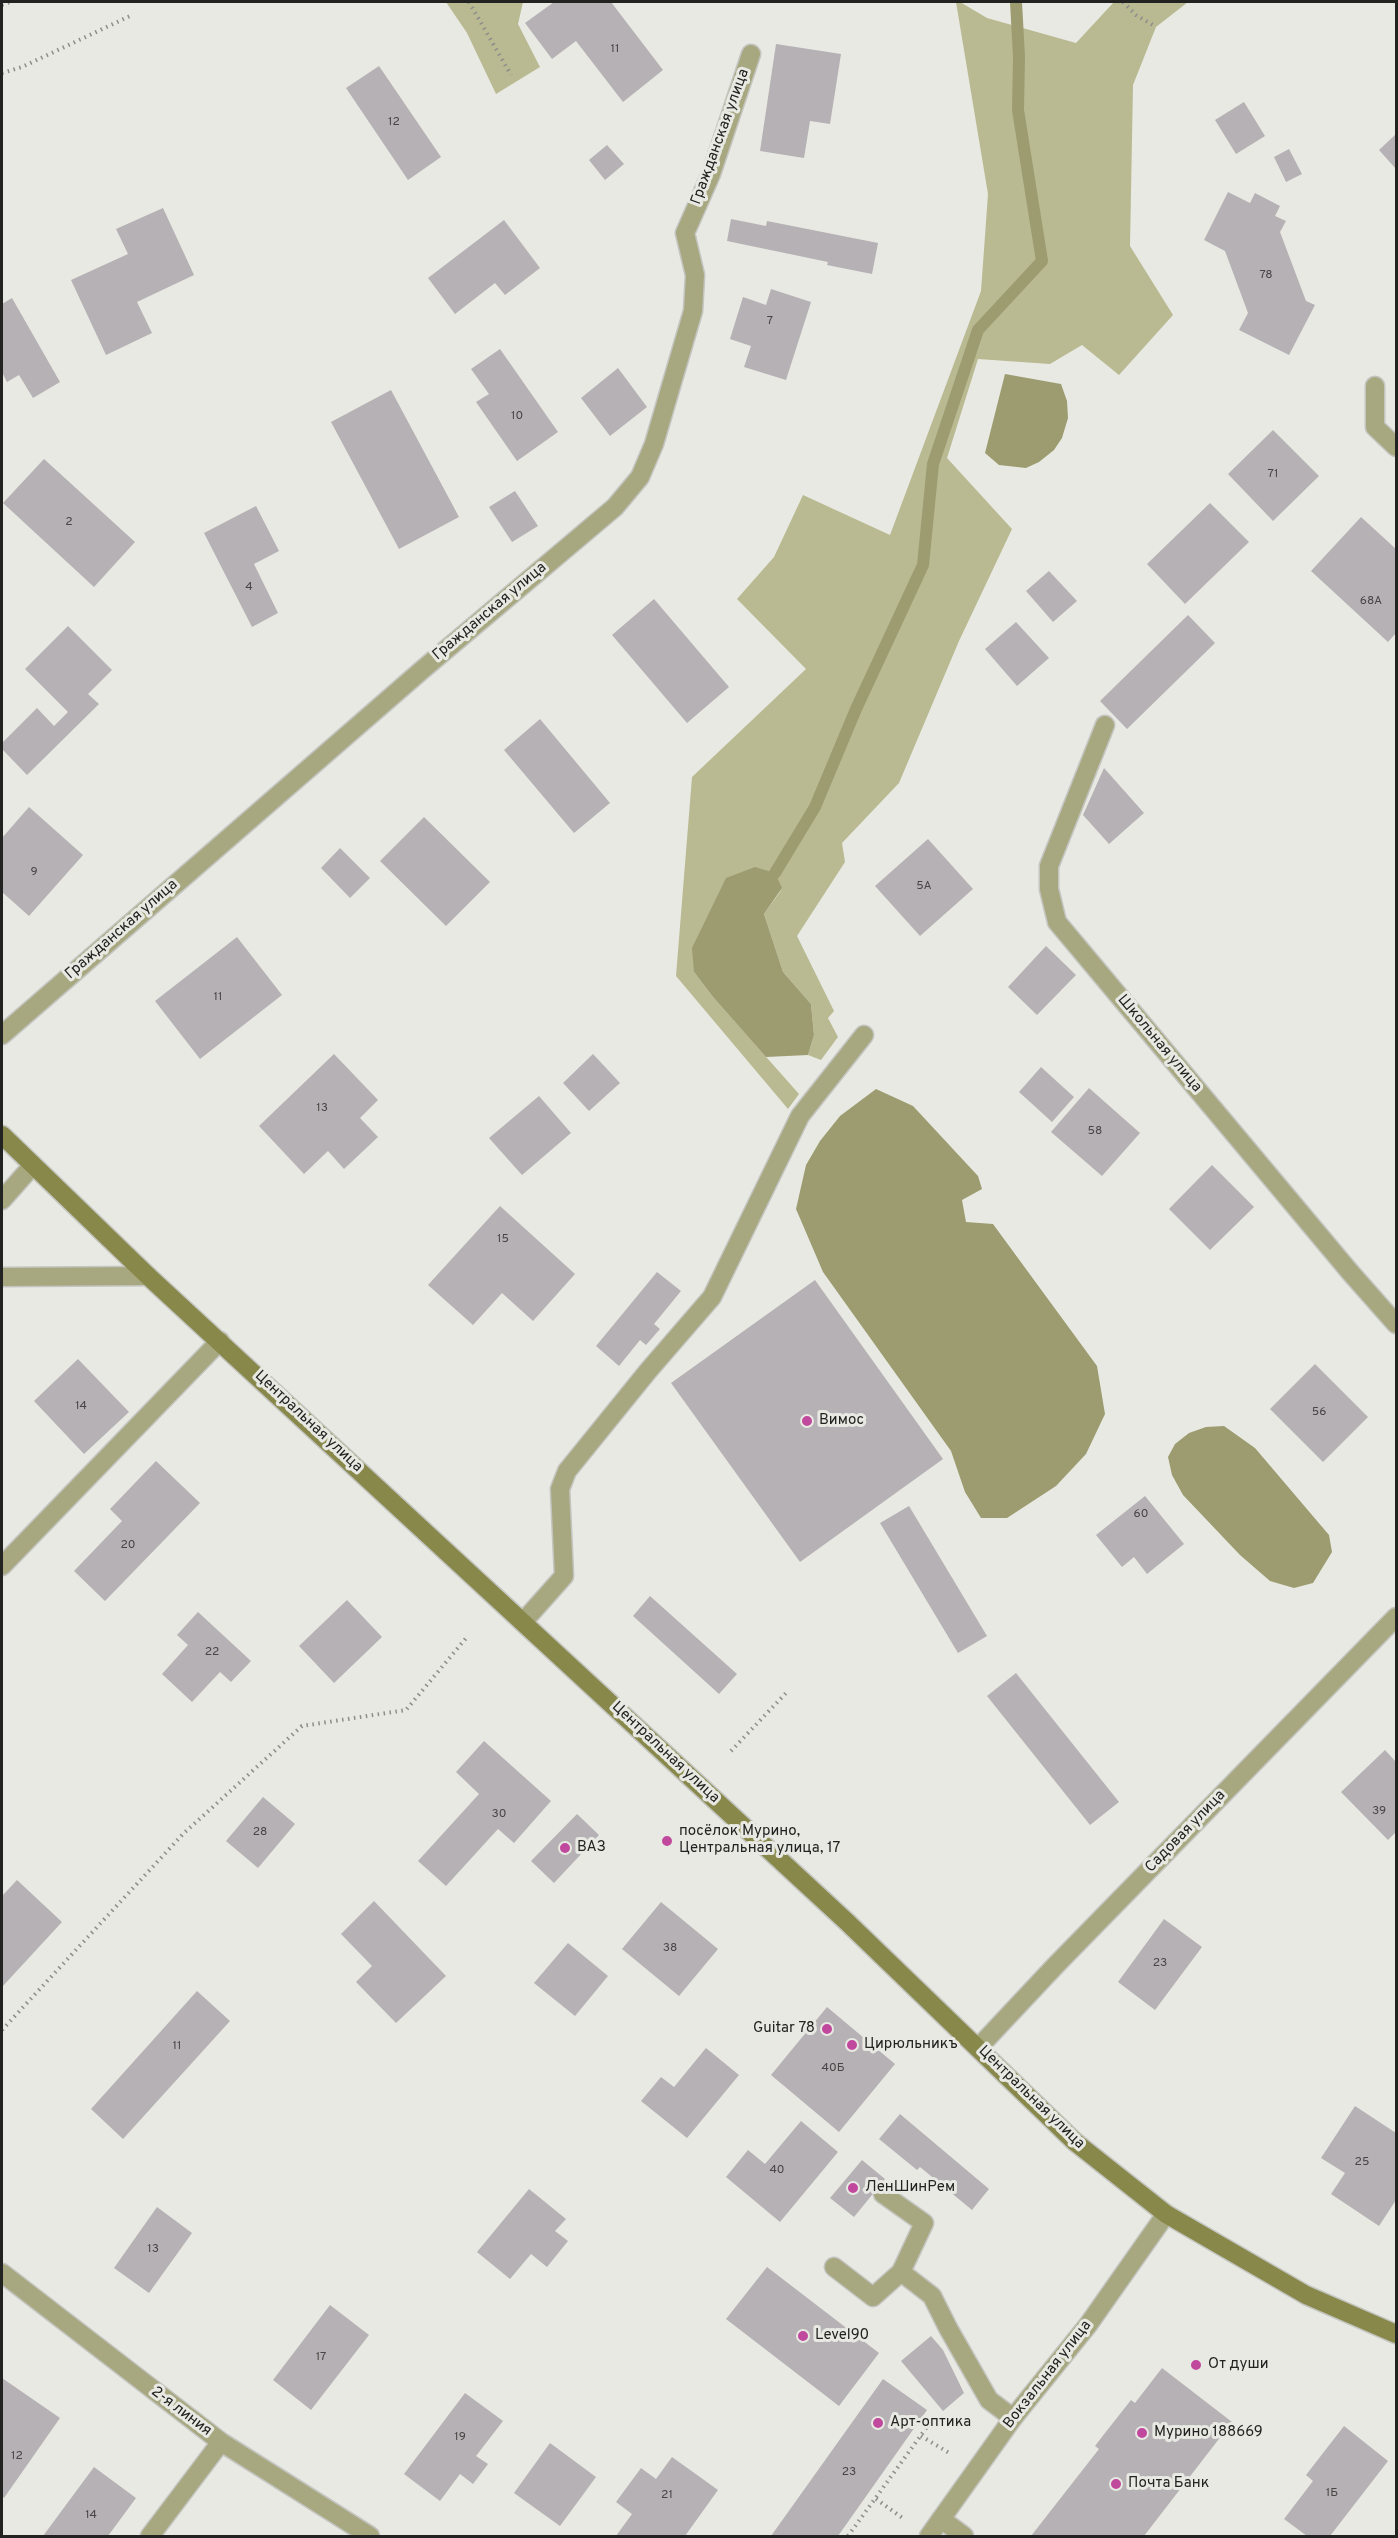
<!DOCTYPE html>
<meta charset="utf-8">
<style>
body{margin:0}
#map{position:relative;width:1398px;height:2538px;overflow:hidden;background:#e8e9e3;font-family:Overpass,sans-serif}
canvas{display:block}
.frame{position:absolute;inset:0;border:3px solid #222220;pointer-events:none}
</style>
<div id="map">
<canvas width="1398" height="2538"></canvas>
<div class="frame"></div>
</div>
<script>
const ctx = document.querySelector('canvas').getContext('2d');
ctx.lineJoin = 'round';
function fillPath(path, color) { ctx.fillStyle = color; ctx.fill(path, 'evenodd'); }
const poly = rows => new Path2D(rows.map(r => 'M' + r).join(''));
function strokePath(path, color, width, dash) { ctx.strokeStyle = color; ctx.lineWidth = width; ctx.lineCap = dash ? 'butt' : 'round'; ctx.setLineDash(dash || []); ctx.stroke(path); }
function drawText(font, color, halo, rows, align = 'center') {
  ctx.font = font + ' Overpass,sans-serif'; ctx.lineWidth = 6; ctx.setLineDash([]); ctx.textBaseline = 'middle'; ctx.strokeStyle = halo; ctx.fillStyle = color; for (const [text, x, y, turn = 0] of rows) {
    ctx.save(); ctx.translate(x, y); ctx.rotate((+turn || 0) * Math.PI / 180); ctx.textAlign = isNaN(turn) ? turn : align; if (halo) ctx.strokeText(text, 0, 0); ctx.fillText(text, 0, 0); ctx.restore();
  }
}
const green = poly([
 [446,2,523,2,518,24,540,67,496,94,467,33],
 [956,2,960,2,987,18,1076,43,1114,2,1188,2,1156,27,1133,85,1130,246,1173,315,1119,375,1082,345,1050,364,978,359,947,458,1012,529,959,641,899,783,842,843,845,862,797,936,834,1011,828,1018,838,1037,821,1060,808,1055,814,1035,811,1004,783,972,764,914,782,889,694,972,713,997,799,1094,788,1109,676,976,692,777,806,669,737,599,774,557,803,495,890,535,981,291,988,194]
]);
const water = poly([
 [1005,374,1061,384,1067,401,1068,418,1062,438,1054,450,1039,462,1026,468,999,465,985,453],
 [755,867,775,873,782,888,764,914,783,972,811,1004,814,1035,808,1055,766,1057,713,997,694,972,692,948,726,878],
 [876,1089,913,1106,978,1176,982,1189,962,1200,966,1222,993,1224,1097,1366,1105,1414,1086,1454,1056,1486,1007,1518,981,1518,965,1492,951,1451,823,1272,796,1209,806,1165,820,1141,840,1116],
 [1224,1426,1255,1448,1329,1535,1332,1552,1313,1583,1294,1588,1270,1581,1240,1555,1183,1495,1172,1475,1168,1457,1175,1444,1189,1433,1206,1427]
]);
const stream = poly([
 [775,873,815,807,856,709,923,565,933,464,978,330,1042,261,1018,110,1019,57,1016,2]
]);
const building = poly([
 [554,2,611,2,663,70,623,102,576,41,552,59,525,23],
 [776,44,841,54,830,124,810,121,804,158,760,151],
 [379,66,441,157,408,180,346,88],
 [1244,102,1265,136,1236,154,1215,120],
 [1396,134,1396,169,1379,150],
 [607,145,624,164,605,180,589,160],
 [1289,149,1302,174,1286,182,1274,157],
 [1228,192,1250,203,1255,193,1280,206,1275,216,1286,221,1280,232,1306,301,1315,305,1289,355,1239,330,1248,313,1225,251,1204,240],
 [163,208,194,275,137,302,152,333,106,355,71,280,128,254,116,229],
 [731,219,766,226,767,221,878,243,872,274,827,265,828,262,727,241],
 [504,220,540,268,505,295,495,283,455,314,428,278],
 [771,289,811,302,786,380,744,367,751,346,730,339,743,297,766,305],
 [12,298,60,382,33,398,19,375,7,382,2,372,2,304],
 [500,349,558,432,517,461,476,402,489,394,471,369],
 [618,368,647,407,610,436,581,398],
 [391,390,459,517,399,549,331,422],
 [1273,430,1319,476,1273,521,1228,474],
 [44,459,135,542,94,587,3,503],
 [515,491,538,526,512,542,489,507],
 [1210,503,1249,542,1185,604,1147,564],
 [256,506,279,551,254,564,278,613,252,627,204,533],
 [1361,517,1396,549,1396,633,1388,642,1311,571],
 [1049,571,1077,601,1053,622,1026,591],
 [654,599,729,687,687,723,612,635],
 [1188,615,1215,643,1127,729,1100,701],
 [1016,622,1049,658,1017,686,985,649],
 [68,626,112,670,88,694,99,704,27,775,2,749,2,743,37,708,54,726,68,712,25,669],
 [540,719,610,803,574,833,504,750],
 [1104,768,1144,813,1109,844,1083,815],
 [29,807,83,855,29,916,2,892,2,838],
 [424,817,490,882,446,926,380,861],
 [928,839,973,889,920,936,875,886],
 [340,848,370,878,350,898,321,868],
 [237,937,282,995,200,1059,155,1001],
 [1046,946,1076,975,1037,1015,1008,987],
 [334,1054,378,1100,360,1118,378,1137,344,1169,328,1151,304,1174,259,1126],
 [593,1054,620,1083,589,1111,563,1083],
 [1041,1067,1074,1097,1052,1122,1019,1092],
 [1089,1088,1140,1133,1102,1176,1051,1132],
 [539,1096,571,1133,522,1175,489,1138],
 [1212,1165,1254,1207,1210,1250,1169,1209],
 [500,1206,575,1274,533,1321,502,1293,473,1325,428,1285],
 [657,1272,681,1291,654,1324,660,1329,646,1345,640,1340,619,1366,596,1346],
 [815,1280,943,1459,800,1562,671,1383],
 [78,1359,129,1412,84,1454,34,1401],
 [1315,1364,1368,1417,1323,1462,1270,1409],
 [156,1461,200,1503,105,1601,74,1571,122,1521,110,1509],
 [1145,1496,1184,1544,1147,1574,1134,1557,1122,1567,1096,1535],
 [909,1506,987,1636,958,1653,880,1523],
 [650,1596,737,1674,719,1694,633,1616],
 [347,1600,382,1637,334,1683,299,1646],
 [198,1612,251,1661,231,1682,220,1672,192,1702,162,1674,188,1645,177,1635],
 [1016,1673,1119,1802,1090,1825,987,1696],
 [484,1741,551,1801,514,1843,498,1829,446,1886,418,1861,479,1794,456,1772],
 [1385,1750,1396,1762,1396,1832,1388,1840,1341,1792],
 [263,1797,295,1824,258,1868,226,1841],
 [577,1814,599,1835,554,1883,531,1861],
 [17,1880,62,1922,2,1987,2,1896],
 [374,1901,446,1976,396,2023,356,1982,372,1966,341,1934],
 [661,1902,718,1949,679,1996,622,1949],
 [1164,1919,1202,1947,1155,2010,1118,1982],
 [568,1943,608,1976,575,2016,534,1983],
 [197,1991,230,2021,123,2139,91,2109],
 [827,2007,895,2064,839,2132,771,2075],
 [706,2048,739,2075,687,2138,641,2101,661,2077,674,2087],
 [1355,2106,1396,2133,1396,2200,1379,2226,1331,2194,1345,2173,1321,2158],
 [900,2114,989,2189,972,2210,920,2167,917,2170,879,2139],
 [801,2121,838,2152,780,2222,726,2177,748,2150,765,2164],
 [862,2160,885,2179,854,2217,830,2198],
 [529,2189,566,2219,555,2231,568,2241,547,2267,531,2254,510,2279,477,2252],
 [157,2207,192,2233,149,2293,114,2268],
 [767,2267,879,2353,839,2406,726,2319],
 [330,2305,369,2335,311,2410,273,2380],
 [931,2336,943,2350,964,2393,943,2411,901,2361],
 [1162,2368,1232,2422,1144,2536,1031,2536,1099,2449,1095,2446,1105,2433,1131,2400,1135,2403],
 [2,2378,60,2418,4,2498,2,2496],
 [883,2379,927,2410,838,2536,771,2536],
 [465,2393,503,2421,476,2456,488,2464,473,2484,460,2474,440,2501,404,2474],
 [1344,2426,1388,2461,1330,2536,1307,2536,1284,2519,1313,2481,1306,2475],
 [550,2443,596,2477,560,2526,514,2493],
 [672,2457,718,2490,685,2536,616,2536,632,2514,616,2502,641,2468,656,2479],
 [94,2467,136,2498,108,2536,43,2536]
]);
const path = poly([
 [469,2,511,75],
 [1123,2,1136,15,1156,27],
 [2,5,10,2],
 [2,73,22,67,130,16],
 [731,1751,786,1693],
 [2,2030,183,1834,302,1726,406,1710,467,1637],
 [921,2436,951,2454],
 [876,2499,904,2519],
 [848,2536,932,2420]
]);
const service = poly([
 [1375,386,1375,427,1396,447],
 [1105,725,1049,866,1049,889,1057,922,1350,1272,1396,1324],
 [2,1566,220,1341],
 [523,1622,564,1576,560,1489,567,1471,648,1371,712,1297,800,1116,864,1035],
 [883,2194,924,2223,901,2272],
 [834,2267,873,2297,901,2272,932,2296,948,2328,989,2400,1013,2418],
 [941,2519,964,2536]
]);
const minor = poly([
 [2,1035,422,670,615,507,640,477,654,444,693,311,695,275,685,233,711,174,751,54],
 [978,2048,1055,1966,1396,1617],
 [2,2273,221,2442,370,2536],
 [150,2536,221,2442]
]);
const tertiary = poly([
 [2,1200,33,1165],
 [2,1277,148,1276],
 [929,2536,1013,2418,1088,2325,1166,2214]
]);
const secondary = poly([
 [2,1135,148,1276,847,1922,1075,2142,1166,2214,1306,2295,1396,2334]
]);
const markers = [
 [807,1421,6,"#c0499e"],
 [667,1841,6,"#c0499e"],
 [565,1848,6,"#c0499e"],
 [827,2029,6,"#c0499e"],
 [852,2045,6,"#c0499e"],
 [853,2188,6,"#c0499e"],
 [803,2336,6,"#c0499e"],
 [1196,2365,6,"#c0499e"],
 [878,2423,6,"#c0499e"],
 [1142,2433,6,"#c0499e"],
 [1116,2484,6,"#c0499e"]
];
const numberNames = [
 ["11",615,50],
 ["12",394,123],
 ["78",1266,276],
 ["7",770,322],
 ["10",517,417],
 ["71",1273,475],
 ["2",69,523],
 ["4",249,588],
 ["68А",1371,602],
 ["9",34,873],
 ["5А",924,887],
 ["11",218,998],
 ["13",322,1109],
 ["58",1095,1132],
 ["15",503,1240],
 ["14",81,1407],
 ["56",1319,1413],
 ["60",1141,1515],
 ["20",128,1546],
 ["22",212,1653],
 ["39",1379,1812],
 ["30",499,1815],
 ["28",260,1833],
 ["38",670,1949],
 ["23",1160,1964],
 ["11",177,2047],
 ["40Б",833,2069],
 ["25",1362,2163],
 ["40",777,2171],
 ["13",153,2250],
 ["17",321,2358],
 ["19",460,2438],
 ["12",17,2457],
 ["23",849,2473],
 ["1Б",1332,2494],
 ["21",667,2496],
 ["14",91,2516]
];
const streetNames = [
 ["Гражданская улица",721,137,-70],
 ["Гражданская улица",490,612,-40],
 ["Гражданская улица",122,930,-41],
 ["Школьная улица",1159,1044,50],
 ["Центральная улица",308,1422,43],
 ["Центральная улица",665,1753,43],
 ["Садовая улица",1186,1832,-46],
 ["Центральная улица",1031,2098,44],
 ["Вокзальная улица",1048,2375,-52],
 ["2-я линия",181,2412,37]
];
const poiNames = [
 ["Вимос",819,1421],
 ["посёлок Мурино,",679,1832],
 ["Центральная улица, 17",679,1849],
 ["ВАЗ",577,1848],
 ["Guitar 78",815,2029,"right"],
 ["Цирюльникъ",864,2045],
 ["ЛенШинРем",865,2188],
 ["Level90",815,2336],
 ["От души",1208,2365],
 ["Арт-оптика",890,2423],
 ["Мурино 188669",1154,2433],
 ["Почта Банк",1128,2484]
];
fillPath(green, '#b9ba92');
fillPath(water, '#9c9c70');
strokePath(stream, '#9c9c70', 12);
fillPath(building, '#b6b1b4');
strokePath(service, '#c4c5c0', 21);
strokePath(minor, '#c4c5c0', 21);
strokePath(tertiary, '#c4c5c0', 21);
strokePath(secondary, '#c4c5c0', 21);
strokePath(path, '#8d8e8a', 4, [1.5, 4.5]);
strokePath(service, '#a7a880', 18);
strokePath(minor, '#a7a880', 18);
strokePath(tertiary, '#a7a880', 18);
strokePath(secondary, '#88884b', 18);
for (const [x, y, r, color] of markers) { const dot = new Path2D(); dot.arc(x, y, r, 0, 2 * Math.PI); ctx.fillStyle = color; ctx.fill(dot); strokePath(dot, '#e8e9e3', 2); }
drawText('12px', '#474645', null, numberNames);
drawText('15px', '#222220', '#e8e9e3', streetNames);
drawText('15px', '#222220', '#e8e9e3', poiNames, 'left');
</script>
